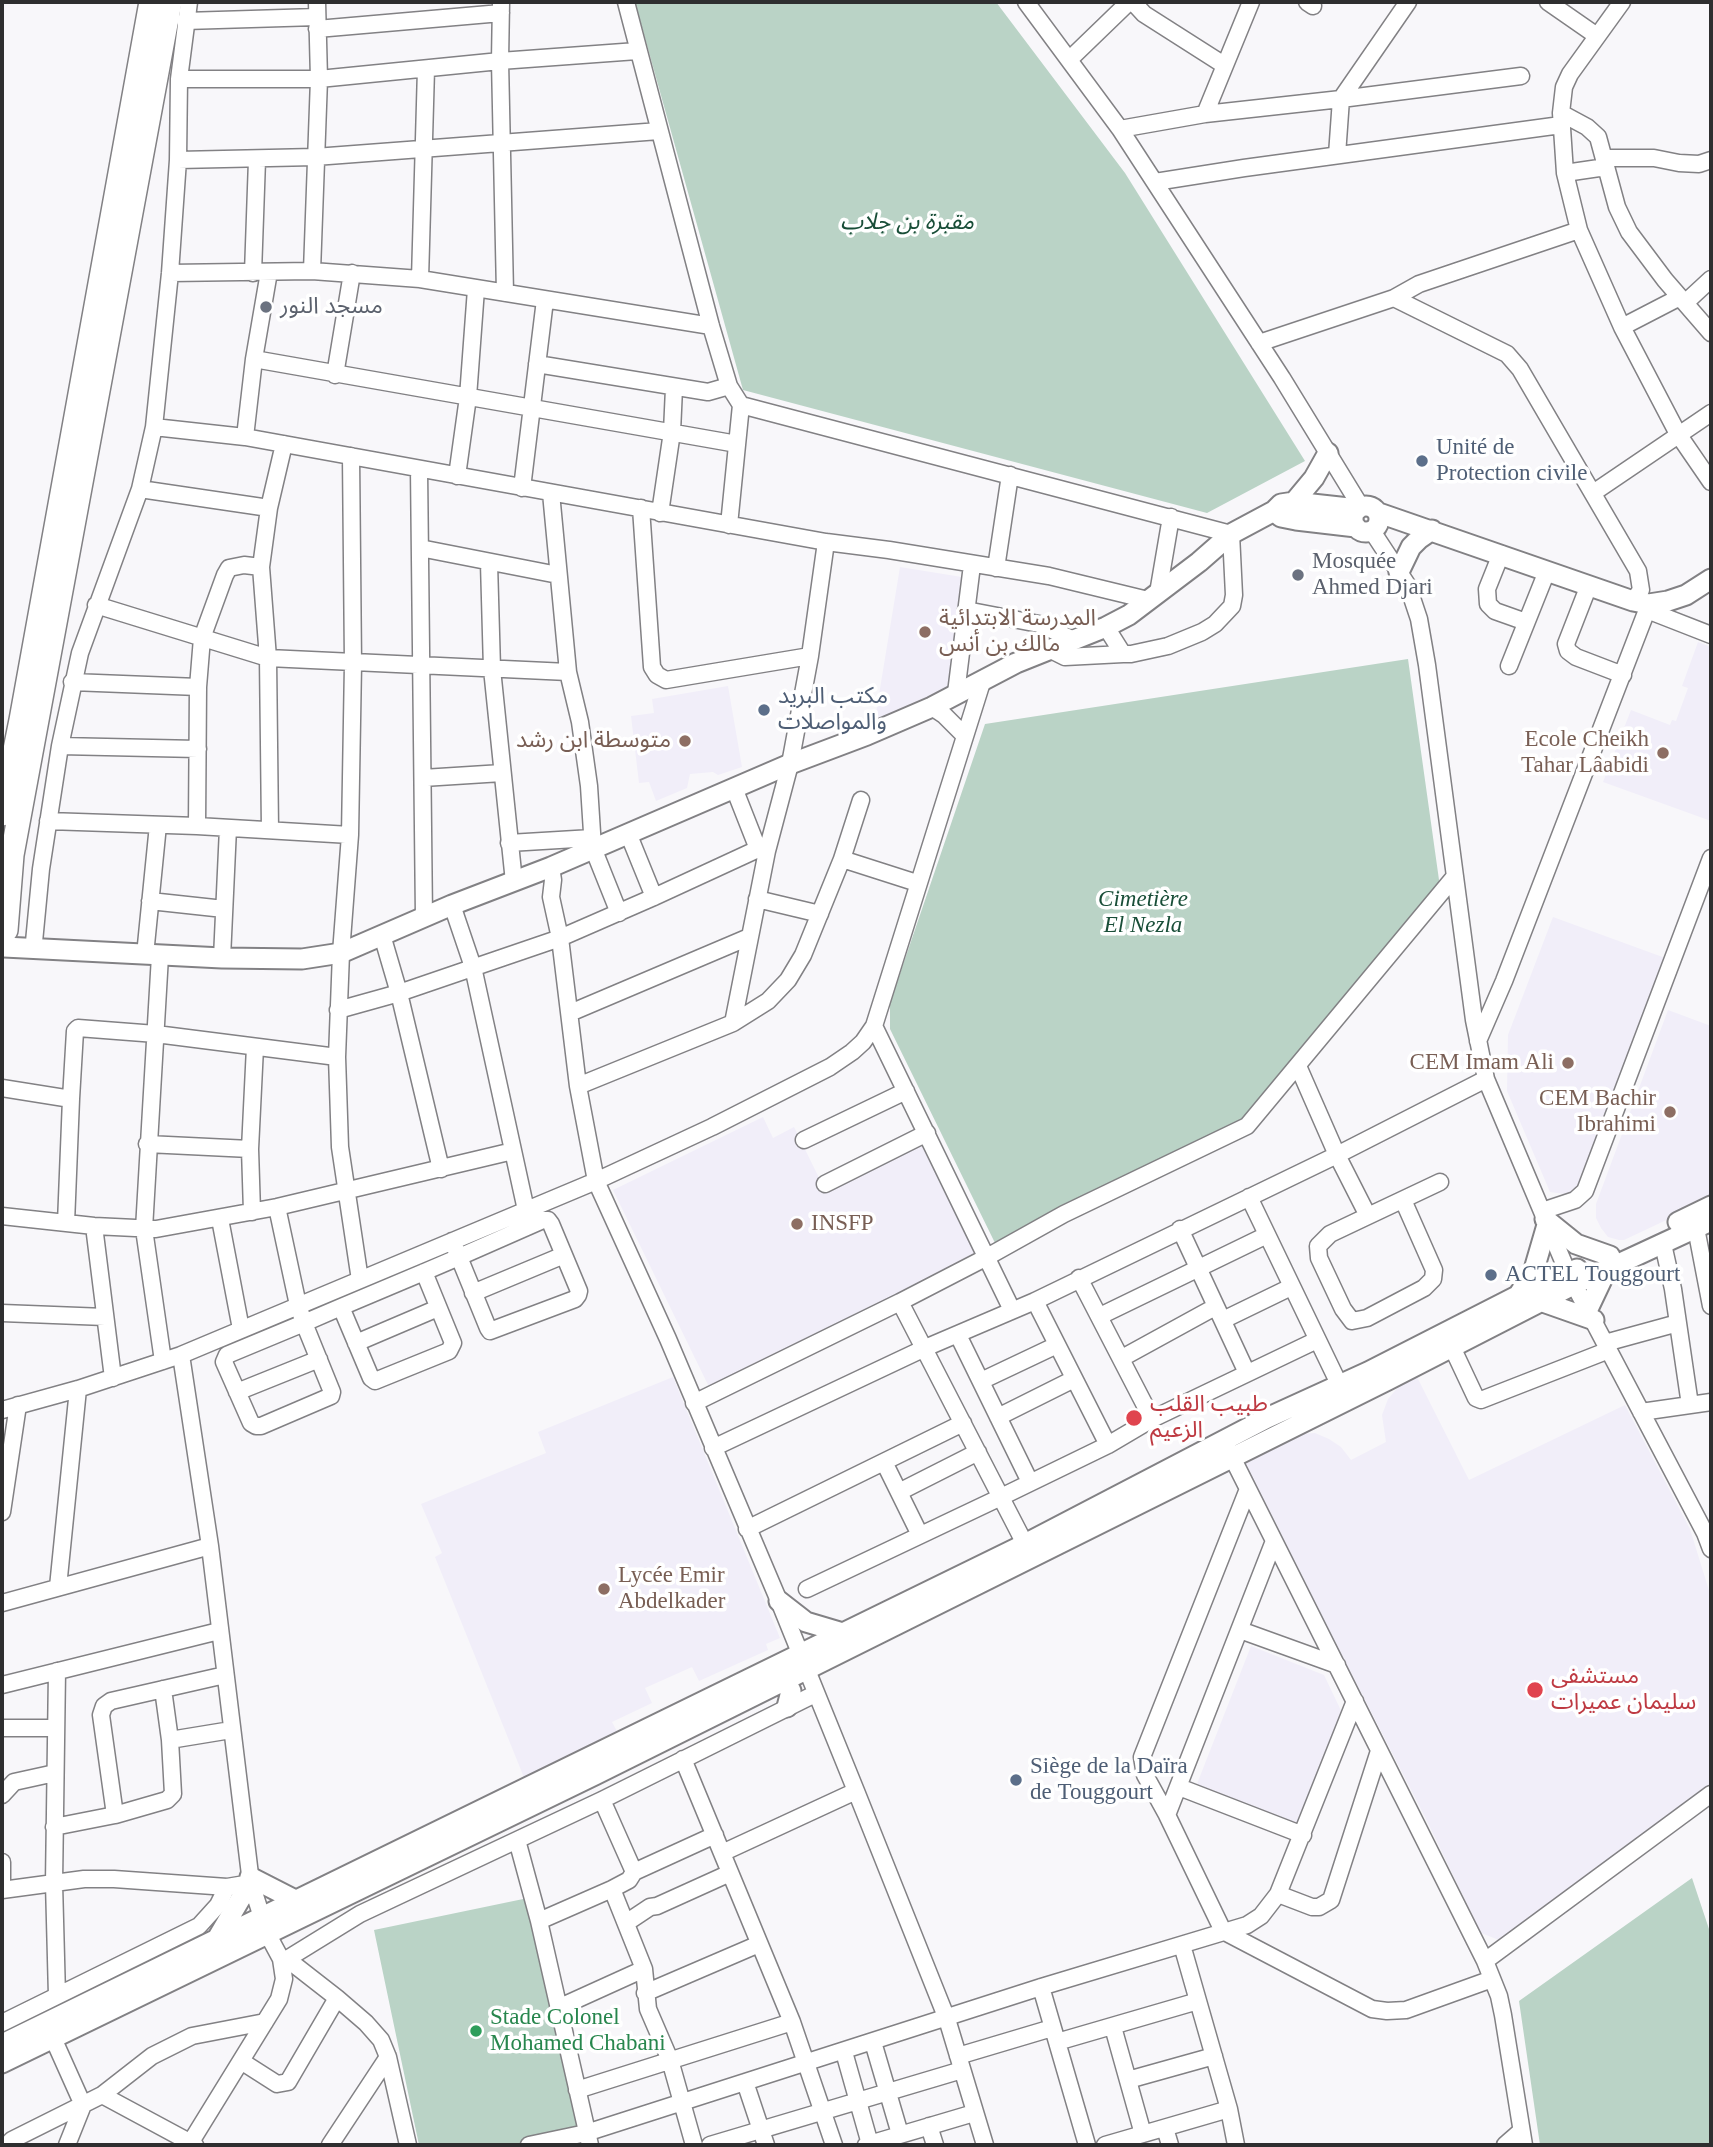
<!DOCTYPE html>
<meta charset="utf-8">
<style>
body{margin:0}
#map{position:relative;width:1713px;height:2147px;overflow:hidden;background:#f8f7fa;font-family:"Times New Roman",serif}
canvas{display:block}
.frame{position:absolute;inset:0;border:4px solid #2e2e2f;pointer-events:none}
</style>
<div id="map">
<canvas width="1713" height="2147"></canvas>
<div class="frame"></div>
</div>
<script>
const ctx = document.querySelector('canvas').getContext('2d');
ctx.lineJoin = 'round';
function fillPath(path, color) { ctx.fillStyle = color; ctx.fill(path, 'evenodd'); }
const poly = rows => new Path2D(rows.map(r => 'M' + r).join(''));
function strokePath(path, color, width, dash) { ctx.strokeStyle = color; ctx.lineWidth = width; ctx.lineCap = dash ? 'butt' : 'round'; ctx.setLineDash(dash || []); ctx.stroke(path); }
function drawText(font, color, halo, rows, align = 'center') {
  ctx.font = font + ' "Times New Roman","Noto Sans Arabic",serif'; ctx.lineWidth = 7; ctx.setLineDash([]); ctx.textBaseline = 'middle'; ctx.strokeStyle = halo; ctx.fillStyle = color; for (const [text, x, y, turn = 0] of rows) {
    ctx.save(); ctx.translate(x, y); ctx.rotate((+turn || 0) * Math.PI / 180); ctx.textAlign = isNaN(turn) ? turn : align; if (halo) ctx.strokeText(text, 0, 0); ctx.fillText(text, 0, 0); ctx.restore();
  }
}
const built = poly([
 [900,567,968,578,953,687,942,696,875,719],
 [1698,642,1711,647,1711,821,1603,782,1631,710,1670,725,1672,720,1676,721,1688,688,1682,686],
 [728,686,742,767,718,775,713,772,690,774,687,788,656,801,649,782,639,783,631,716,654,713,652,699],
 [1553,917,1668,959,1580,1196,1550,1192,1507,1091,1508,1035],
 [1668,1010,1711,1026,1711,1199,1624,1240,1619,1240,1608,1237,1601,1228,1596,1218,1596,1204],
 [763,1117,773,1138,794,1127,825,1190,925,1141,982,1258,711,1391,613,1190],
 [1416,1375,1469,1480,1625,1405,1690,1529,1711,1597,1711,1784,1499,1940,1481,1933,1425,1817,1243,1463,1301,1434,1315,1433,1329,1439,1341,1447,1351,1460,1386,1442,1382,1415,1388,1399,1400,1385],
 [673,1377,780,1638,766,1644,768,1650,699,1681,692,1667,645,1688,652,1703,612,1722,619,1735,525,1780,435,1557,442,1553,421,1504,546,1453,538,1432],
 [1251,1646,1324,1675,1345,1719,1301,1830,1195,1789]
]);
const green = poly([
 [635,2,996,2,1125,173,1305,461,1207,513,743,390],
 [1408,659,1440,887,1246,1121,995,1243,890,1029,890,1003,985,724],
 [1692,1878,1711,1935,1711,2145,1540,2145,1519,2001],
 [528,1898,578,2132,514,2145,419,2145,374,1930]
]);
const minor = poly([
 [501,2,500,61,505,293],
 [626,2,711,326,729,386,741,405,1231,534,1234,595,1232,606,1215,624,1202,632,1168,646,1131,654,1123,654,1106,627],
 [1026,2,1120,129,1282,378,1361,507],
 [1133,2,1144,14,1224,65],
 [1307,2,1313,6],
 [1548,2,1597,36],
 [1622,2,1570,74,1564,87,1561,113,1565,173,1579,230,1622,327,1678,434,1711,482],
 [185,21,317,17],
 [317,29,501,13],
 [1070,59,1129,2],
 [179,79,319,79,500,61,637,51],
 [1561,113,1587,127,1598,137,1617,207,1629,232,1665,280,1711,333],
 [1205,114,1251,2],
 [1120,129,1205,114,1341,99,1408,2],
 [1337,155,1341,99,1521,76],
 [1605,158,1654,158,1679,163,1699,164,1711,160],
 [178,160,315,157,659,131],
 [1565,173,1606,167],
 [1155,182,1244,168,1561,125],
 [312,271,319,79,317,2],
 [170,273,312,271,420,279,711,326],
 [253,273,257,160],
 [420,279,426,69],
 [1394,298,1419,284,1579,230],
 [1685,303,1711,279],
 [1622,327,1680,297],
 [1259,343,1394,298,1507,354,1520,369,1638,571,1641,590,1633,601],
 [254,359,737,444],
 [537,364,708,392,729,386],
 [335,375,352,273],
 [154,427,245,437,826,542,889,550,1049,576,1148,600],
 [245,437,254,359,269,272],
 [351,456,353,664,350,835,341,953,337,1057,340,1147,360,1280],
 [419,469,424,917],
 [457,476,468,397,476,289],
 [522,488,545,300],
 [140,489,269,508],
 [551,493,568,672],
 [1593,493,1711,413],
 [641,508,652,667,657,675,666,680,810,656],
 [660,513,672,432,674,388],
 [729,525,741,405],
 [1372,531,1408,586,1419,619,1427,665,1474,1020,1486,1079,1568,1273,1705,1533,1711,1549],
 [420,548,558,575],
 [1501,554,1487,589,1488,604,1495,611,1526,622],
 [489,563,492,669,514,882],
 [996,568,1010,475],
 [1589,585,1566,644,1568,651,1576,657,1623,675],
 [1158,593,1171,517],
 [1649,604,1647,610,1711,635],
 [96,605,268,658,568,672,580,722,589,786,593,848,619,913],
 [966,610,1039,624,1074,640],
 [1051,650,1065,657,1123,654],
 [1509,666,1547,571],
 [72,682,198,687],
 [956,693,972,565],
 [932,707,944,715,964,735],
 [60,746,80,653,140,489,154,427,170,273,178,160,179,79,189,2],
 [423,778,502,773],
 [734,788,758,849],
 [48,821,197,826,350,835],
 [197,826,198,687,202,638,225,575,229,568,244,565,261,567],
 [270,830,268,658,261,567,269,508,284,444],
 [628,833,654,897],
 [509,843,592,838],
 [842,859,917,883],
 [551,867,553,880,551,897,560,938,578,1086,596,1181,668,1339,779,1601,856,1791,947,2019,985,2145],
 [757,899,820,914],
 [150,901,224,909],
 [452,905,473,967,526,1210],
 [382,935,399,993,441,1169],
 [34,942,41,869,60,746,198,749],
 [145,955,158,825],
 [160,956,144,1229,163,1361],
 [222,958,228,828],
 [338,1010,399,993,560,938,654,897,758,849,767,851],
 [570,1013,749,937],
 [733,1023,768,1001,788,980,803,955,842,859,861,800],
 [874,1026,1012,1310],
 [1478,1041,1504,981,1647,610],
 [1298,1066,1337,1155,1368,1216,1440,1182],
 [578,1086,733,1023,767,851,790,764,810,656,826,542],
 [2,1088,71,1099],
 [804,1140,906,1091],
 [147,1144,250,1149],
 [825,1184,927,1133],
 [1249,1197,1339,1384],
 [277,1207,298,1305,304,1323,332,1392,331,1396,261,1426,256,1426,251,1423,224,1362,227,1355,304,1323,341,1307,424,1272,459,1257,543,1220,548,1220,551,1224,579,1291,578,1295,575,1299,490,1331,488,1328,459,1257,452,1241],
 [1542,1211,1575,1200,1585,1191,1711,858],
 [252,1212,250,1149,255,1047],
 [2,1216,94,1226,156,1229,277,1207,513,1151],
 [1368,1216,1330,1234,1318,1246,1319,1258,1343,1309,1352,1321,1367,1318,1424,1288,1433,1279,1434,1270,1403,1200],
 [220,1219,241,1329],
 [66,1223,71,1099,75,1031,78,1028,156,1034,337,1057],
 [94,1226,113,1378],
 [1696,1228,1711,1306],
 [1180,1229,1247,1373],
 [1663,1244,1673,1289,1690,1405],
 [1079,1278,1152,1419],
 [473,1293,564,1255],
 [1035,1301,1108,1445],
 [900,1302,987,1257,1064,1214,1247,1126,1455,876],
 [341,1307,371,1378,375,1381,449,1351,453,1343,424,1272],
 [2,1313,105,1317],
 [1100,1316,1267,1235],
 [1223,1320,1291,1287],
 [958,1335,1030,1482],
 [356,1343,438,1308],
 [1605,1343,1678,1323],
 [1452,1347,1476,1398,1481,1400,1609,1350],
 [181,1355,210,1546,251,1883,267,1933,281,1959,284,1979,279,1999,189,2145],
 [1122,1358,1215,1307],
 [981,1381,1057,1345],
 [237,1392,319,1359],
 [694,1403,900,1302,1025,1544],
 [2,1410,78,1389,181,1355,596,1181,712,1127,830,1067,852,1052,863,1042,874,1026,983,679],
 [1641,1412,1711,1402],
 [998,1417,1074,1379],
 [713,1448,925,1348,1035,1301,1337,1155,1486,1079],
 [1228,1449,1485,1961,1499,1996,1503,2015,1524,2145],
 [884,1462,920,1535],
 [899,1492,978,1452],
 [2,1512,18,1405],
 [747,1529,963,1423],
 [1274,1541,1167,1815,1223,1931,1372,2009,1387,2011,1406,2010,1492,1979],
 [58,1587,78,1389],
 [807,1589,1001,1497,1108,1445,1152,1419,1317,1340],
 [2,1603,210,1546],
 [1240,1630,1337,1665],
 [57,1671,54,1883,57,1996],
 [2,1685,219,1631],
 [2,1728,56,1728],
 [170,1740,231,1730],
 [1179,1787,1303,1835],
 [2,1795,14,1782,55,1773],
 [602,1800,634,1872],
 [115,1815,101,1715,104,1706,111,1701,225,1675],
 [1167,1815,1145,1775,1142,1757,1248,1489],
 [54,1827,115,1815,167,1800,173,1794,170,1740,163,1689],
 [517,1840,539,1921,590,2145],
 [722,1853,856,1791],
 [2,1862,2,1890],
 [612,1889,644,1969],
 [2,1890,84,1879,114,1879,227,1887,251,1883],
 [1278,1894,1312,1907,1319,1907,1331,1900,1379,1751],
 [539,1921,612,1889,629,1880,634,1872,715,1835],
 [626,1923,650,1907,657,1906,730,1873],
 [1182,1945,1229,2109,1236,2145],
 [281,1959,287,1959,360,1914,602,1800,815,1694],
 [287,1959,337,1998,366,2023,381,2040,388,2057,408,2145],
 [1485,1961,1711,1794],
 [1041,1987,1087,2145],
 [645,1993,759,1944],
 [558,2008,644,1969,648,2009,670,2060,694,2145],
 [792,2022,834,2145],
 [2,2023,199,1926,218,1905,227,1887],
 [1113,2027,1143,2134],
 [53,2038,83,2105,67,2145],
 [873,2042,900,2134],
 [1057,2042,1198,2001],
 [844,2052,870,2144],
 [958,2056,1052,2028],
 [241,2061,277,2084,288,2082,337,1998],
 [1128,2080,1214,2056],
 [745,2082,766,2145],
 [577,2090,792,2022,683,1759],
 [102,2095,195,2145],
 [929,2126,935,2145],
 [1165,2128,1170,2145],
 [7,2145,12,2140,102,2095,152,2056,192,2036,265,2022],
 [330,2145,388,2057],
 [529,2145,586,2133,1041,1987,1247,1925,1261,1916,1278,1894,1355,1701],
 [710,2145,962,2070],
 [866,2145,974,2113],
 [1105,2145,1229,2109],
 [1505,2145,1521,2131]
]);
const major = poly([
 [1294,502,1314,478,1328,453],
 '1353 519a13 13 0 1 1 26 0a13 13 0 1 1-26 0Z',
 [1274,511,1281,517,1296,520,1356,527],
 [1379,513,1633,601,1649,604,1668,601,1686,595,1711,579],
 [1399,572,1411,547,1419,539,1432,530],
 [4,947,222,958,302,959,341,953,452,905,551,867,790,764,867,735,932,707,1016,663,1106,627,1129,615,1199,562,1231,534,1274,511,1281,504,1294,502,1358,509],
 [1545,1219,1576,1244,1610,1256],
 [1678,1222,1711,1206],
 [1519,1294,1533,1273,1547,1225],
 [1540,1301,1594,1320],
 [1588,1309,1606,1271],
 [779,1601,806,1622,843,1633],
 [785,1679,791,1691,787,1707],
 [250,1877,295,1900],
 [218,1937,241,1898,252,1886],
 [2,2044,1025,1544,1267,1418,1368,1372,1519,1295,1577,1269],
 [2,2063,595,1775,1388,1380,1573,1285,1711,1221]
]);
const highway = poly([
 [2,814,21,720,151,2],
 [6,930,12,855,170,2]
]);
const markers = [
 [266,307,7,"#6b7280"],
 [1422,461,7,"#5c6f8a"],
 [1298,575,7,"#6b7280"],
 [925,632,7,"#8d6e63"],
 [764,710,7,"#5c6f8a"],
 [685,741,7,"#8d6e63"],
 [1663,753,7,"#8d6e63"],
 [1568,1063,7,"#8d6e63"],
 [1670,1112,7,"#8d6e63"],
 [797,1224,7,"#8d6e63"],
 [1491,1275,7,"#5c6f8a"],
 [1134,1418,9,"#e0444e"],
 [604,1589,7,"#8d6e63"],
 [1535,1690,9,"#e0444e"],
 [1016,1780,7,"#5c6f8a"],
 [476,2031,7,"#2e9e5b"]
];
const parkNames = [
 ["مقبرة بن جلاب",907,223],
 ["Cimetière",1143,900],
 ["El Nezla",1143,926]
];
const worshipNames = [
 ["مسجد النور",280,307],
 ["Mosquée",1312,562],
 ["Ahmed Djari",1312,588]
];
const serviceNames = [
 ["Unité de",1436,448],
 ["Protection civile",1436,474],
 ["مكتب البريد",778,697],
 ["والمواصلات",778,723],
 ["ACTEL Touggourt",1505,1275],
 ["Siège de la Daïra",1030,1767],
 ["de Touggourt",1030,1793]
];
const educationNames = [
 ["المدرسة الابتدائية",939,619,"left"],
 ["مالك بن أنس",939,645,"left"],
 ["Ecole Cheikh",1649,740],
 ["Tahar Lâabidi",1649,766],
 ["متوسطة ابن رشد",671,741],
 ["CEM Imam Ali",1554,1063],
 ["CEM Bachir",1656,1099],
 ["Ibrahimi",1656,1125],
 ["INSFP",811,1224,"left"],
 ["Lycée Emir",618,1576,"left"],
 ["Abdelkader",618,1602,"left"]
];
const healthNames = [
 ["طبيب القلب",1150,1405],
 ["الزعيم",1150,1431],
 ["مستشفى",1551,1677],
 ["سليمان عميرات",1551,1703]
];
const leisureNames = [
 ["Stade Colonel",490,2018],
 ["Mohamed Chabani",490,2044]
];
fillPath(built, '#f1eef9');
fillPath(green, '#bad3c6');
strokePath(minor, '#828184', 19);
strokePath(major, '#828184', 23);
strokePath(highway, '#828184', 26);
strokePath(minor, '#fff', 16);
strokePath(major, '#fff', 19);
strokePath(highway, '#fff', 23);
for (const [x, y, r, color] of markers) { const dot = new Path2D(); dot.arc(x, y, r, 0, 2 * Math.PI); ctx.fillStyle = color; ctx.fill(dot); strokePath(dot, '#fff', 2.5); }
drawText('italic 23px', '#194e38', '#fff', parkNames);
drawText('23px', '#5b616d', '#fff', worshipNames, 'left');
drawText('23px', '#4e5e75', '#fff', serviceNames, 'left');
drawText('23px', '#785e54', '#fff', educationNames, 'right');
drawText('23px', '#be3a42', '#fff', healthNames, 'left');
drawText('23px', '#27864d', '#fff', leisureNames, 'left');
</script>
